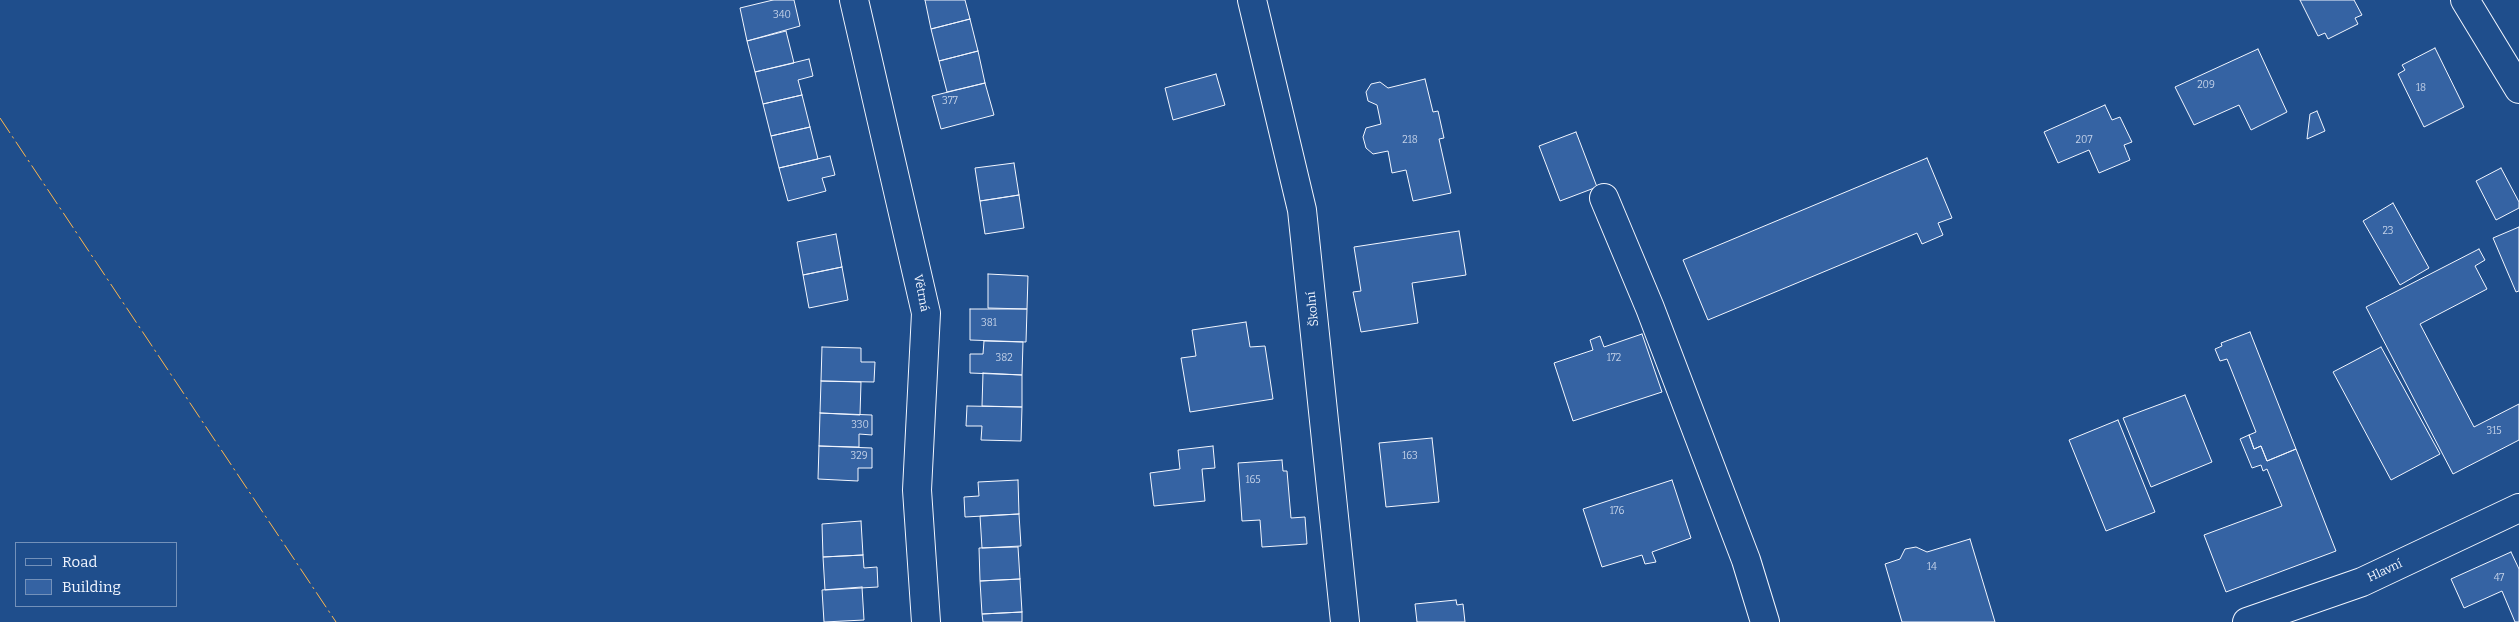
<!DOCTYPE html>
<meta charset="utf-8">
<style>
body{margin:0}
#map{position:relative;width:2519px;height:622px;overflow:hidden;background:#1f4e8c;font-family:Bitter,serif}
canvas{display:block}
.legend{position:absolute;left:15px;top:542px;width:162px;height:65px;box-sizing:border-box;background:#1f4e8c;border:1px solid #7391ba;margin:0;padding:6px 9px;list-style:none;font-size:15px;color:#f2f6ff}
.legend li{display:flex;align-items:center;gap:10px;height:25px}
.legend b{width:25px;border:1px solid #7391ba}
</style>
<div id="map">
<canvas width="2519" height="622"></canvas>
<ul class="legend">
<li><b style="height:6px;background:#1f4e8c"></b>Road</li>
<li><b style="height:14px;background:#3563a3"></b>Building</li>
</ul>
</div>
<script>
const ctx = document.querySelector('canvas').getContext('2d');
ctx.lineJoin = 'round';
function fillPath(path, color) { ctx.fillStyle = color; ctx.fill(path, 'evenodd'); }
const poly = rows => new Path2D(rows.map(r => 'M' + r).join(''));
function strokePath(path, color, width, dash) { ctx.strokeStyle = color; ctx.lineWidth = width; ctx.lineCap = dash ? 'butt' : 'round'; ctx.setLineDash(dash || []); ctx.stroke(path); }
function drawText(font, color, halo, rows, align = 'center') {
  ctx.font = font + ' Bitter,serif'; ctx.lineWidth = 4; ctx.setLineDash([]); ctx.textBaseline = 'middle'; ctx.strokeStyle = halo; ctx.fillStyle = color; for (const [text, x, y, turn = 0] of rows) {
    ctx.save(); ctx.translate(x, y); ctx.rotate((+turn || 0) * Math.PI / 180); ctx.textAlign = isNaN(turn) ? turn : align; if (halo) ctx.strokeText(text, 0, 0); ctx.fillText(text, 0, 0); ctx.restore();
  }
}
const building = poly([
 [773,0,794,0,800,26,747,41,740,8,773,0],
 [925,0,965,0,970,19,931,29,925,0],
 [2300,0,2354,0,2362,15,2355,18,2358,24,2328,39,2325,33,2318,36,2300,0],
 [970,19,978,51,939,61,931,29,970,19],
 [786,31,794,63,755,72,747,41,786,31],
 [2435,48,2464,107,2424,127,2398,74,2405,70,2402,65,2435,48],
 [2258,49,2287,112,2251,130,2239,105,2194,125,2175,87,2258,49],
 [978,51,985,83,947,92,939,61,978,51],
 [809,59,813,76,798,80,802,95,763,104,755,72,809,59],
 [1216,74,1225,105,1173,120,1165,88,1216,74],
 [1425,79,1433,112,1438,111,1444,138,1439,139,1451,193,1413,201,1406,170,1392,173,1388,151,1373,154,1366,148,1363,137,1366,128,1381,124,1377,105,1368,101,1366,92,1371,84,1380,82,1388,88,1425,79],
 [985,83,994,115,941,129,932,96,985,83],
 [802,95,810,127,771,136,763,104,802,95],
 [2105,105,2112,120,2120,117,2132,142,2124,145,2130,160,2099,173,2089,150,2058,163,2044,132,2105,105],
 [2317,111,2325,131,2307,139,2310,114,2317,111],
 [810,127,818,159,779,168,771,136,810,127],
 [1576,132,1597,187,1560,201,1539,146,1576,132],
 [830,156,835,175,822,178,826,191,788,201,779,168,830,156],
 [1927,158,1952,218,1938,223,1943,235,1922,244,1917,233,1708,320,1683,260,1927,158],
 [1014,163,1019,195,980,201,975,168,1014,163],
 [2501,168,2519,202,2519,208,2496,220,2476,181,2501,168],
 [1019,195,1024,228,985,234,980,201,1019,195],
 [2393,203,2429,268,2400,285,2363,221,2393,203],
 [2519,227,2519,291,2516,292,2493,238,2519,227],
 [1459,231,1466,275,1412,283,1418,323,1361,332,1353,292,1361,291,1354,247,1459,231],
 [836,234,842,267,803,275,797,242,836,234],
 [2479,249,2485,260,2475,266,2487,289,2420,324,2474,427,2519,404,2519,440,2453,474,2366,307,2479,249],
 [842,267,848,300,809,308,803,275,842,267],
 [988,274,1028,276,1027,309,988,308,988,274],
 [970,309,1027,309,1026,342,970,340,970,309],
 [1246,322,1250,347,1265,346,1273,399,1190,412,1181,358,1196,356,1192,330,1246,322],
 [2250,332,2296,449,2267,461,2261,446,2254,449,2249,435,2256,432,2227,359,2220,361,2215,349,2222,346,2221,343,2250,332],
 [1642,334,1662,392,1573,421,1554,363,1593,350,1590,340,1600,336,1604,347,1642,334],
 [984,341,1023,342,1022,375,970,373,970,354,983,354,984,341],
 [822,347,861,348,861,362,875,362,874,382,821,381,822,347],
 [2381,347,2440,454,2391,480,2333,372,2381,347],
 [983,373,1022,375,1022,407,982,406,983,373],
 [821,381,861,382,860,415,820,413,821,381],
 [2185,395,2212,462,2151,487,2123,418,2185,395],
 [967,406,1022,407,1021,441,981,440,982,426,966,426,967,406],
 [820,413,872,415,872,435,859,434,859,447,819,446,820,413],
 [2118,420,2155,512,2106,531,2069,440,2118,420],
 [2249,435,2254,449,2261,446,2267,461,2296,449,2336,551,2226,592,2204,535,2282,506,2267,469,2263,471,2261,465,2252,468,2240,439,2249,435],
 [1432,438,1439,502,1386,507,1379,443,1432,438],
 [819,446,872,448,872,468,858,468,858,481,818,479,819,446],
 [1213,446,1215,468,1202,469,1205,501,1154,506,1150,473,1180,469,1178,450,1213,446],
 [1282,460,1283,471,1287,471,1291,518,1305,517,1307,544,1262,547,1260,520,1242,521,1238,463,1282,460],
 [1018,480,1019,514,965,517,964,497,979,496,978,482,1018,480],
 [1672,480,1691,538,1652,552,1656,562,1645,564,1642,555,1602,567,1583,509,1672,480],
 [1019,514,1021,546,982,548,980,516,1019,514],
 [861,521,863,555,823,557,822,524,861,521],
 [1970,539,1995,622,1902,622,1885,564,1900,559,1905,549,1916,547,1927,552,1970,539],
 [1018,547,1020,579,980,581,979,548,1018,547],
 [2511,552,2519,569,2519,622,2515,622,2502,591,2464,608,2451,579,2511,552],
 [863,555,864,568,877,567,878,587,825,590,823,557,863,555],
 [1020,579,1022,612,982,614,980,581,1020,579],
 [862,587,864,620,824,622,822,590,862,587],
 [1456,600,1457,605,1463,604,1465,622,1417,622,1415,604,1456,600],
 [1022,612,1022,622,983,622,982,614,1022,612]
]);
const minor = poly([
 [854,0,926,313,917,490,926,622],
 [1252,0,1302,210,1345,622],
 [2465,0,2519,89],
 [1604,198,1650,308,1746,560,1765,622]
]);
const tertiary = poly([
 [2247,622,2362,582,2519,508]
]);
const power = poly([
 [0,118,336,622]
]);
const numberNames = [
 ["340",782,15],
 ["209",2206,85],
 ["18",2421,88],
 ["377",950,101],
 ["218",1410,140],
 ["207",2084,140],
 ["23",2388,231],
 ["381",989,323],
 ["382",1004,358],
 ["172",1614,358],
 ["330",860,425],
 ["315",2494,431],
 ["329",859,456],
 ["163",1410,456],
 ["165",1253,480],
 ["176",1617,511],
 ["14",1932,567],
 ["47",2499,578]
];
const streetNames = [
 ["Větrná",921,293,79],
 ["Školní",1313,309,-96],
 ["Hlavní",2385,571,-25]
];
fillPath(building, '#3563a3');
strokePath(building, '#f2f6ff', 1);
strokePath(minor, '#f2f6ff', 30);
strokePath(tertiary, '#f2f6ff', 30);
strokePath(minor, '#1f4e8c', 28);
strokePath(tertiary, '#1f4e8c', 28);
strokePath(power, '#ffb74d', 1, [18, 4, 2.5, 4]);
drawText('10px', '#c3d1e8', null, numberNames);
drawText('12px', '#f2f6ff', '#1f4e8c', streetNames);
</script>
